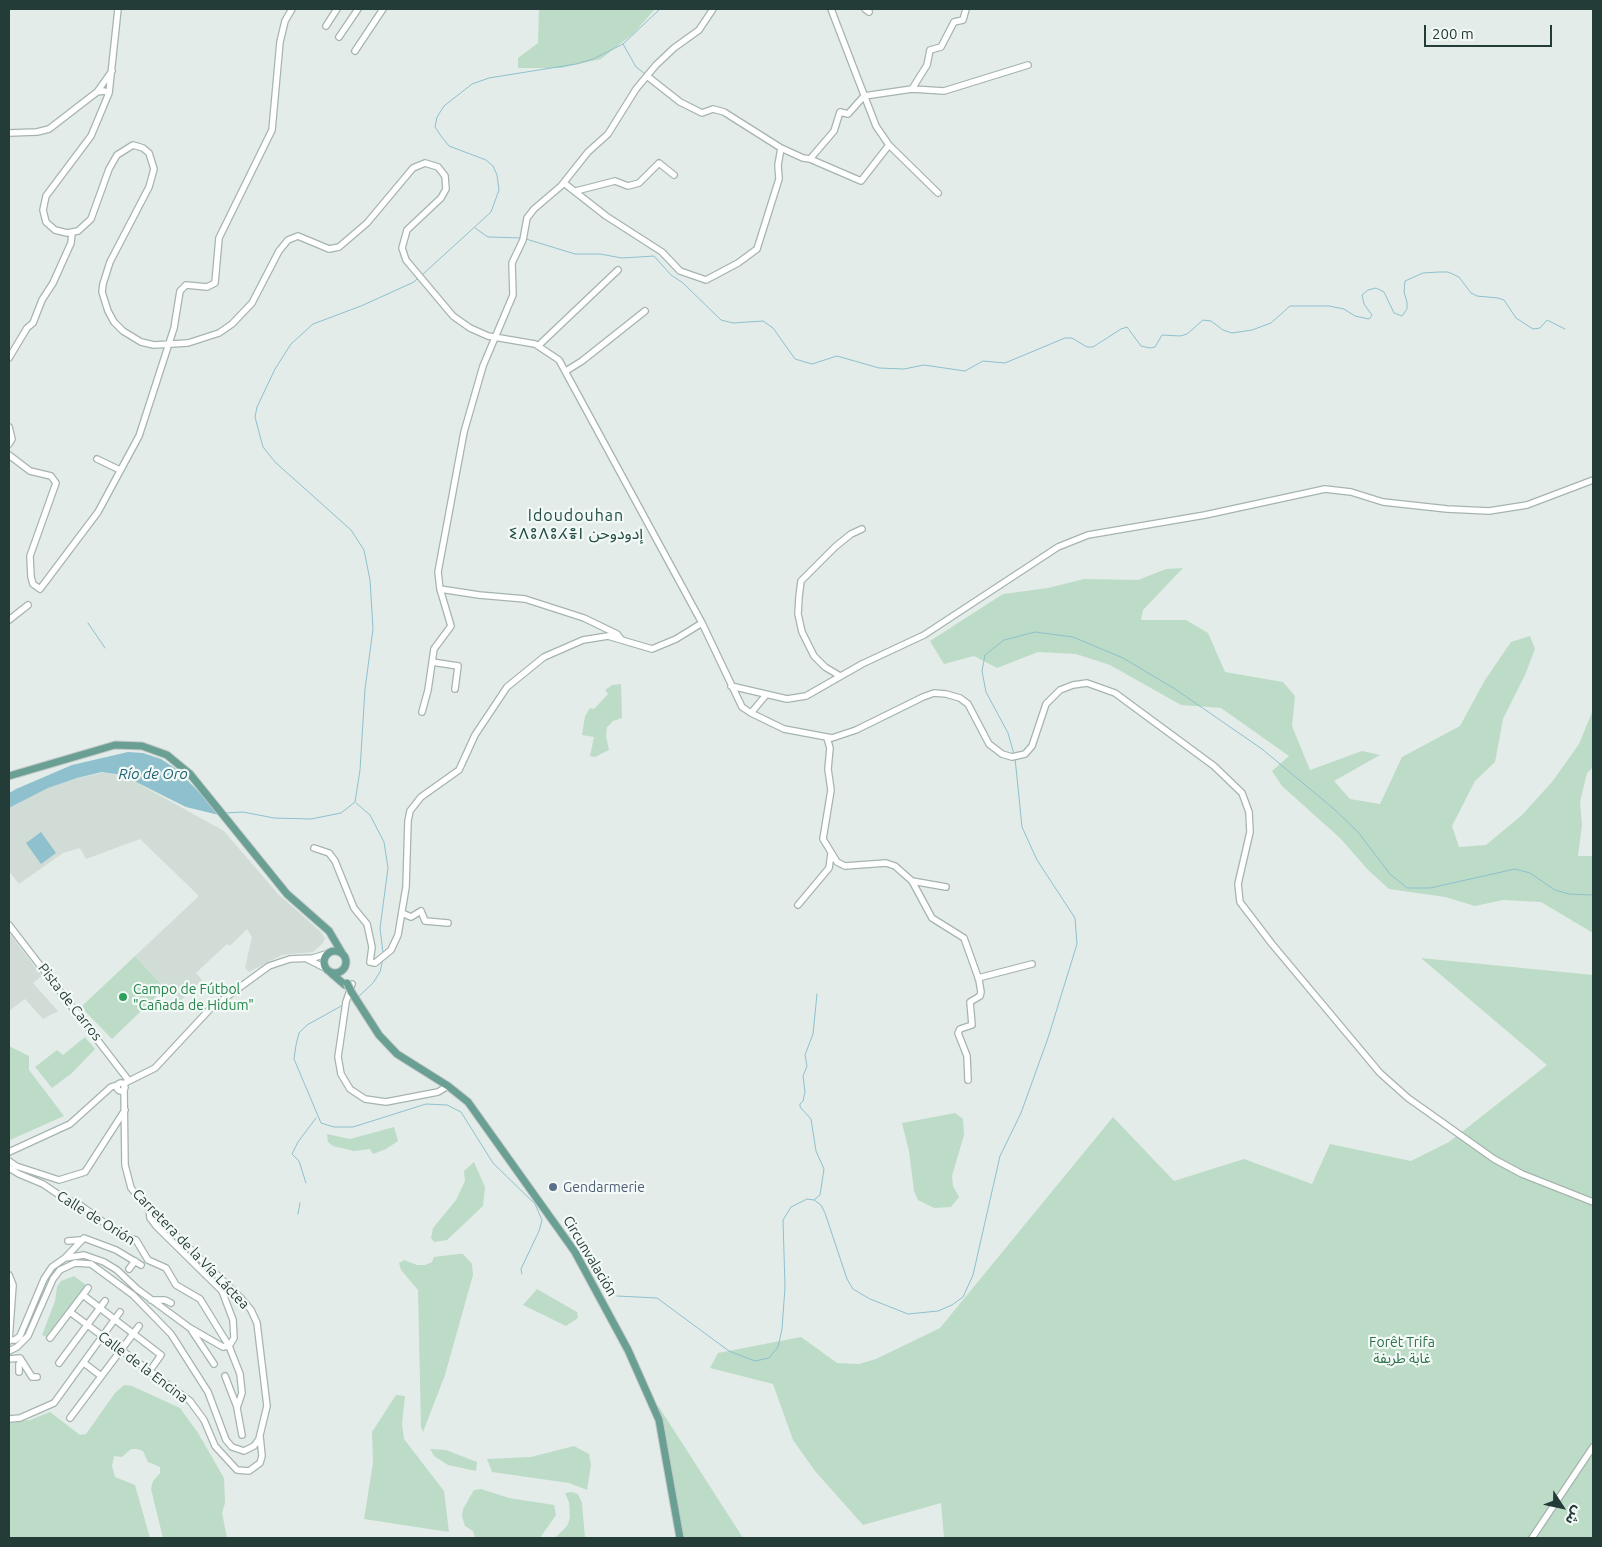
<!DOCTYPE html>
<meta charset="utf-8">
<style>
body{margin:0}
#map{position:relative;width:1602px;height:1547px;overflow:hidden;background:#e3ece8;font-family:Ubuntu,"Noto Sans Arabic",sans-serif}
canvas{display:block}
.frame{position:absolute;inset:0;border:10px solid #243c37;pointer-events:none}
.north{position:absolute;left:1537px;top:1482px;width:50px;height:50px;-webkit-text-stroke:4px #f3f9f6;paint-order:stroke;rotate:125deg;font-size:14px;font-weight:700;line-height:20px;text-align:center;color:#243c37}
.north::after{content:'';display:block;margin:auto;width:18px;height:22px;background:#243c37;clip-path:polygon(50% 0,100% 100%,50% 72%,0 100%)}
.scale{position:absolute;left:1424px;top:25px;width:128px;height:22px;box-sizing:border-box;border:2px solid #243c37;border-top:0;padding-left:6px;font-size:15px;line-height:18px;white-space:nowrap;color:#243c37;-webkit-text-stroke:4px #f3f9f6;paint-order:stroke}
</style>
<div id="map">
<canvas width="1602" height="1547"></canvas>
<div class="frame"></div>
<div class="north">ش</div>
<div class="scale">200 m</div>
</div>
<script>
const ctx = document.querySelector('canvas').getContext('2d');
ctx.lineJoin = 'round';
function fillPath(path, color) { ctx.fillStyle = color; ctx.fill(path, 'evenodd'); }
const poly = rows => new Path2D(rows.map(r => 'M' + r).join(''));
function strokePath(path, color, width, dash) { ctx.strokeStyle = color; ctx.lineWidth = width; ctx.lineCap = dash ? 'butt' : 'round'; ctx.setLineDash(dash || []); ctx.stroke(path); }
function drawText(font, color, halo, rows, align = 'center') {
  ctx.font = font + ' Ubuntu,"Noto Sans Arabic","Noto Sans Tifinagh",sans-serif'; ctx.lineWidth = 4.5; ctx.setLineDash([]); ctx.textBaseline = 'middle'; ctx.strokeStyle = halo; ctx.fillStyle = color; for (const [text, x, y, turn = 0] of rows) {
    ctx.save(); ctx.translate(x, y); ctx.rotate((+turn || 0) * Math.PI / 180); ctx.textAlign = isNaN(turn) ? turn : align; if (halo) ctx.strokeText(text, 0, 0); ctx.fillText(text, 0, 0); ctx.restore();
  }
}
const built = poly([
 [105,772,128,778,224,831,278,894,321,932,325,939,323,943,313,952,282,955,249,972,245,968,252,937,247,929,230,946,227,944,196,973,202,980,179,1002,135,956,199,896,140,839,86,859,80,848,63,853,19,884,9,871,9,808,48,788,74,779],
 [9,933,42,976,33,983,58,1011,43,1019,25,999,9,1011]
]);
const green = poly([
 [539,9,655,9,634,33,601,59,561,68,518,68,518,58,538,43],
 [1183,568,1143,610,1141,620,1186,620,1208,633,1225,672,1283,682,1295,696,1292,726,1310,770,1362,751,1380,755,1334,781,1350,799,1380,804,1402,757,1460,726,1485,680,1511,642,1530,636,1535,649,1525,675,1503,719,1495,762,1475,781,1452,826,1459,847,1486,845,1522,815,1552,782,1579,744,1593,710,1593,767,1587,773,1580,802,1582,825,1578,856,1593,856,1593,933,1541,902,1503,900,1475,906,1445,897,1389,889,1368,870,1341,839,1282,786,1272,771,1289,756,1221,708,1181,705,1110,665,1076,654,1038,652,997,668,974,656,944,664,930,641,1003,594,1048,588,1084,579,1138,580,1166,569],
 [621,684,622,718,613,721,607,727,606,736,609,750,595,757,590,756,594,737,582,735,585,716,590,708,594,709,608,694,605,690,612,685],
 [135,956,165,988,112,1039,81,1007],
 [1421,958,1593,975,1593,1538,944,1538,941,1503,863,1525,815,1471,793,1440,773,1384,710,1368,718,1353,801,1337,837,1363,859,1364,876,1359,940,1328,1113,1117,1174,1181,1244,1159,1312,1184,1330,1144,1411,1161,1449,1142,1547,1065],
 [85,1037,95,1049,72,1073,52,1088,35,1067,57,1050,63,1055],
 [9,1046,29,1056,29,1070,64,1116,10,1140],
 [955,1113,963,1119,964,1135,952,1176,953,1186,959,1197,951,1207,934,1208,918,1200,914,1191,909,1151,902,1123],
 [394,1127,398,1141,386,1149,373,1154,370,1149,354,1151,333,1146,328,1142,327,1134,350,1139],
 [474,1162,485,1187,483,1206,447,1240,434,1242,431,1238,433,1228,456,1200,465,1181,464,1171],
 [458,1254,463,1254,472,1264,473,1275,445,1375,423,1432,421,1427,418,1290,401,1270,399,1263,404,1260,417,1265,425,1265,432,1262,434,1257],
 [74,1276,86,1285,46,1337,42,1335,55,1301,57,1287,61,1281],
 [537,1289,577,1312,578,1318,566,1326,523,1305],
 [124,1385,132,1386,180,1408,198,1433,224,1478,225,1503,222,1513,227,1538,163,1538,151,1489,153,1481,160,1473,160,1467,148,1462,143,1451,137,1449,131,1449,122,1457,114,1456,112,1466,115,1477,135,1485,150,1538,9,1538,9,1423,30,1420,50,1412,80,1435,86,1434,115,1393],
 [396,1395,405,1396,402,1424,404,1439,444,1491,449,1532,364,1519,373,1463,372,1432],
 [651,1399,659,1407,743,1538,681,1538],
 [574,1446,589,1454,591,1465,587,1490,569,1483,492,1472,487,1459,531,1457],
 [430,1449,446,1450,477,1462,476,1471,448,1465,434,1456],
 [481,1489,509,1498,554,1505,556,1515,540,1538,475,1538,473,1531,465,1526,462,1516,463,1509,474,1490],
 [571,1492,578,1494,582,1503,585,1538,555,1538,567,1526,570,1518,569,1502,565,1493]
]);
const water = poly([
 [128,752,143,753,161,759,176,769,223,816,186,807,122,775,102,772,77,778,48,788,9,808,9,793,16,789,72,765],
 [41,832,56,853,41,864,26,843]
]);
const stream = poly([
 [623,44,636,67,644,73],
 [475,228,488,237,522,238],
 [526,239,575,254,600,254,622,258,654,256,671,275,683,283,721,320,733,323,763,321,773,328,795,359,812,364,837,356,879,368,904,369,924,365,965,371,983,361,1005,363,1065,338,1072,338,1087,347,1093,347,1121,329,1127,327,1141,346,1150,348,1155,347,1162,335,1180,336,1187,334,1203,320,1211,321,1223,330,1232,333,1252,330,1271,323,1290,306,1329,306,1344,309,1355,316,1369,319,1372,315,1364,304,1362,295,1368,290,1376,288,1384,292,1394,313,1402,316,1407,309,1407,302,1404,292,1405,281,1423,273,1439,272,1448,272,1459,277,1471,293,1477,296,1498,298,1504,300,1516,318,1533,329,1540,328,1547,320,1565,329],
 [422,275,491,212,499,190,497,175,493,166,486,160,449,146,441,136,435,127,437,117,444,106,472,84,489,78,576,64,593,59,623,44,660,9],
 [88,623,105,648],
 [1014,754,1008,733,986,692,982,671,985,655,1004,640,1035,632,1073,637,1123,658,1175,689,1262,749,1334,809,1358,832,1390,874,1407,888,1430,888,1515,869,1530,873,1555,890,1569,894,1593,895],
 [356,803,370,815,384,842,388,868,380,928,383,953],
 [225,813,243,812,274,818,311,819,341,813,355,802,360,770,365,689,373,629,370,580,364,550,351,530,275,462,263,447,255,417,257,407,275,369,291,344,313,324,361,306,414,282,419,277],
 [357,998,373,983,380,972,383,959],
 [343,1005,307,1025,299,1033,296,1045,294,1059,321,1123,334,1127,353,1127,426,1104,447,1105,461,1112,493,1163,535,1204,542,1220,539,1231,521,1269,522,1274],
 [306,1183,299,1161,292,1154,298,1142,316,1118],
 [814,1200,820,1195,824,1169,816,1151,811,1119,800,1107,800,1104,803,1101,805,1092,803,1076,807,1066,805,1055,813,1034,817,994],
 [298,1214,300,1203],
 [617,1296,657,1298,729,1351,755,1361,769,1358,778,1347,782,1329,785,1287,783,1220,791,1207,807,1199,814,1200,821,1205,825,1213,847,1279,853,1289,870,1299,908,1314,938,1311,952,1305,963,1297,973,1275,1000,1156,1021,1113,1048,1038,1077,944,1075,918,1037,860,1022,827,1015,758]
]);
const minor = poly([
 [118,9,109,93,91,136,46,196,43,210,46,222,55,230,67,233,78,231,91,219,109,169,117,155,133,145,143,148,149,153,154,169,149,187,110,262,103,284,102,292,108,311,114,322,123,331,141,342,154,345,188,343,219,333,232,324,252,303,279,251,288,240,298,236,329,249,339,247,367,223,413,168,425,163,438,167,445,176,446,189,441,198,407,230,402,248,406,260,453,316,470,328,488,336,535,344,559,360,702,623,742,707,751,713,784,729,832,738,856,730,923,697,934,693,946,694,960,698,968,704,989,744,1002,754,1012,757,1025,754,1032,746,1046,704,1060,690,1073,685,1087,683,1115,693,1214,766,1242,793,1249,812,1250,832,1238,884,1240,902,1272,944,1380,1073,1408,1098,1494,1159,1522,1174,1593,1202],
 [831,9,876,126,889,145,938,193],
 [865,9,869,12],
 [326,26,337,9],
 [339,37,358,9],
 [355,51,383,9],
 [647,76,680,102,702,113,713,109,724,112,781,148,803,158,810,159,834,131,840,112,848,114,864,96,912,89,944,91,1028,65],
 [912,89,927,65,930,50,941,47,954,22,963,20,966,9],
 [97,92,112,71],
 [9,133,37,132,49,129,97,92,104,91,109,93],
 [810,159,861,181,889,145],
 [564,183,606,216,662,252,680,271,706,280,738,263,757,249,779,179,778,165,781,148],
 [576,191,615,181,628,186,639,183,659,163,674,175],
 [538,346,618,270],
 [9,358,27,328,33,323,42,300,53,283,71,243,72,233],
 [566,371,582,361,645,311],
 [9,427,12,439,9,444],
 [9,455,30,471,51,476,56,483,30,556,31,577,33,584,40,589,98,512,139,436,174,328,180,291,186,285,207,287,215,283,219,238,272,130,280,42,285,21,292,9],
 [97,459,120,470],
 [440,589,479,595,525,599,584,618,617,634,621,639],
 [9,620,28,605],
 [432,662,458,666,455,689],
 [840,676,825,667,814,656,802,632,798,614,799,597,801,581,835,547,851,534,862,529],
 [731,686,787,699,806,696,862,664,924,635,1058,547,1088,535,1205,515,1325,489,1351,492,1383,502,1447,509,1489,511,1527,505,1593,480],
 [422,712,428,690,434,649,451,626,440,589,438,572,464,432,483,366,513,295,512,263,523,240,527,218,534,209,561,186,588,152,608,134,636,89,656,65,674,48,699,30,713,9],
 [751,713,766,695],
 [827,738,830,748,828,769,831,790,823,839,837,862,845,866,886,863,895,866,912,881,946,887],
 [314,848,329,853,335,861,354,908,367,924,372,947,370,962,375,963,391,950,398,935,406,887,408,821,410,811,421,797,459,770,475,735,507,687,544,657,583,640,608,636,652,649,676,639,702,623],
 [912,881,932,918,964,938,979,980,981,992,980,996,970,1002,972,1025,960,1029,958,1033,967,1056,968,1080],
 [798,905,829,868,831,854],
 [402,913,411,917,421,911,425,921,448,923],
 [9,925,129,1081],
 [307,959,325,968],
 [978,978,1032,964],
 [352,984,346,1002,338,1057,341,1074,350,1089,365,1099,386,1102,438,1092,448,1086],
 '117 1087a4 4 0 1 1 8 0a4 4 0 1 1-8 0Z',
 [123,1084,155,1068,210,1009,269,966,290,959,313,958,326,954],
 [9,1152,70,1124,111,1087,117,1085],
 [9,1161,16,1166,59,1180,85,1172,125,1110],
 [9,1168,19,1174,43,1184,62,1197,80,1205,121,1235,136,1240,148,1260,166,1268,176,1285,200,1299,229,1346,240,1374,242,1393,237,1408,242,1435],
 [149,1209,150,1218,157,1227,222,1291,233,1320,234,1338,229,1346],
 [68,1241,80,1240],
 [65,1258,84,1238,116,1250,141,1265],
 [129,1269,135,1261],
 [9,1275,13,1285,9,1341],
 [83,1295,161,1355,149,1372],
 [151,1300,165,1300,171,1303],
 [70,1312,190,1401,204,1420,215,1446,237,1470,249,1471,260,1463,262,1456,260,1436],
 [192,1331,214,1364],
 [50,1338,88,1288],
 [9,1340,15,1340,20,1336,44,1279,52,1267,65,1258,84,1255,104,1262,117,1270,137,1289,190,1328,223,1347,229,1346],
 [9,1351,17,1347,28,1336,53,1279,60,1270,75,1263,91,1264,133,1295,171,1334,208,1392,226,1440,232,1447,244,1451,254,1446,259,1439,267,1406,257,1323,251,1310,241,1298,149,1209,131,1188,125,1165,124,1088],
 [9,1359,20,1358,32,1377,37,1377],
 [59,1363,105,1301],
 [84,1363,101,1376],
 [19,1372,19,1364,21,1361],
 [225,1376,237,1407],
 [70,1418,139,1326],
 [9,1419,20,1418,54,1403,120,1312],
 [1532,1538,1593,1447]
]);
const major = poly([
 [9,776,115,745,142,746,167,755,190,774,287,894,329,931,342,953],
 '324 962a11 11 0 1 1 22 0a11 11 0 1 1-22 0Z',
 [331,973,345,985],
 [352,993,379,1035,397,1054,448,1086,468,1102,575,1252,628,1350,659,1420,680,1538]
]);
const majorBridge = poly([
 [347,983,352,993]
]);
const markers = [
 [123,997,5,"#2e9e5b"],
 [553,1187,5,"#5c6f8a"]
];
const leisureNames = [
 ["Campo de Fútbol",133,989],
 ["\"Cañada de Hidum\"",133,1005]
];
const streetNames = [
 ["Pista de Carros",70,1002,52],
 ["Calle de Orión",96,1218,32],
 ["Carretera de la Vía Láctea",191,1249,46],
 ["Circunvalación",590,1256,59],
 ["Calle de la Encina",143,1367,37]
];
const serviceNames = [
 ["Gendarmerie",563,1187]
];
const parkNames = [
 ["Forêt Trifa",1402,1342],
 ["غابة طريفة",1402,1358]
];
const waterNames = [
 ["Río de Oro",153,774]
];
const quarterNames = [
 ["Idoudouhan",576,516],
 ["ⵉⴷⵓⴷⵓⵃⴻⵏ إدودوحن",576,534]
];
fillPath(built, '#d1dcd7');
fillPath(green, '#bddcc7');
fillPath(water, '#8ec0ce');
strokePath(stream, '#8ec0ce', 1);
strokePath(minor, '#a6b4af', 8);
strokePath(major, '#c2c8c7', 9);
strokePath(minor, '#fff', 5.5);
strokePath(major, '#6a9f94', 7);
strokePath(majorBridge, '#c2c8c7', 9, []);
strokePath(majorBridge, '#6a9f94', 7);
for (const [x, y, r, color] of markers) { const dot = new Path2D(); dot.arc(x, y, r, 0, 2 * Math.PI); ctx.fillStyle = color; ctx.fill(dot); strokePath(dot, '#f3f9f6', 2); }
drawText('14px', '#27864d', '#f3f9f6', leisureNames, 'left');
drawText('14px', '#243c37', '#f3f9f6', streetNames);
drawText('14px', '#4e5e75', '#f3f9f6', serviceNames, 'left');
drawText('14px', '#30714d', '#f3f9f6', parkNames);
drawText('italic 15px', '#216275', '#f3f9f6', waterNames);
ctx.letterSpacing = '1px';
drawText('16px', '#214d45', '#f3f9f6', quarterNames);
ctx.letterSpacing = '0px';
</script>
